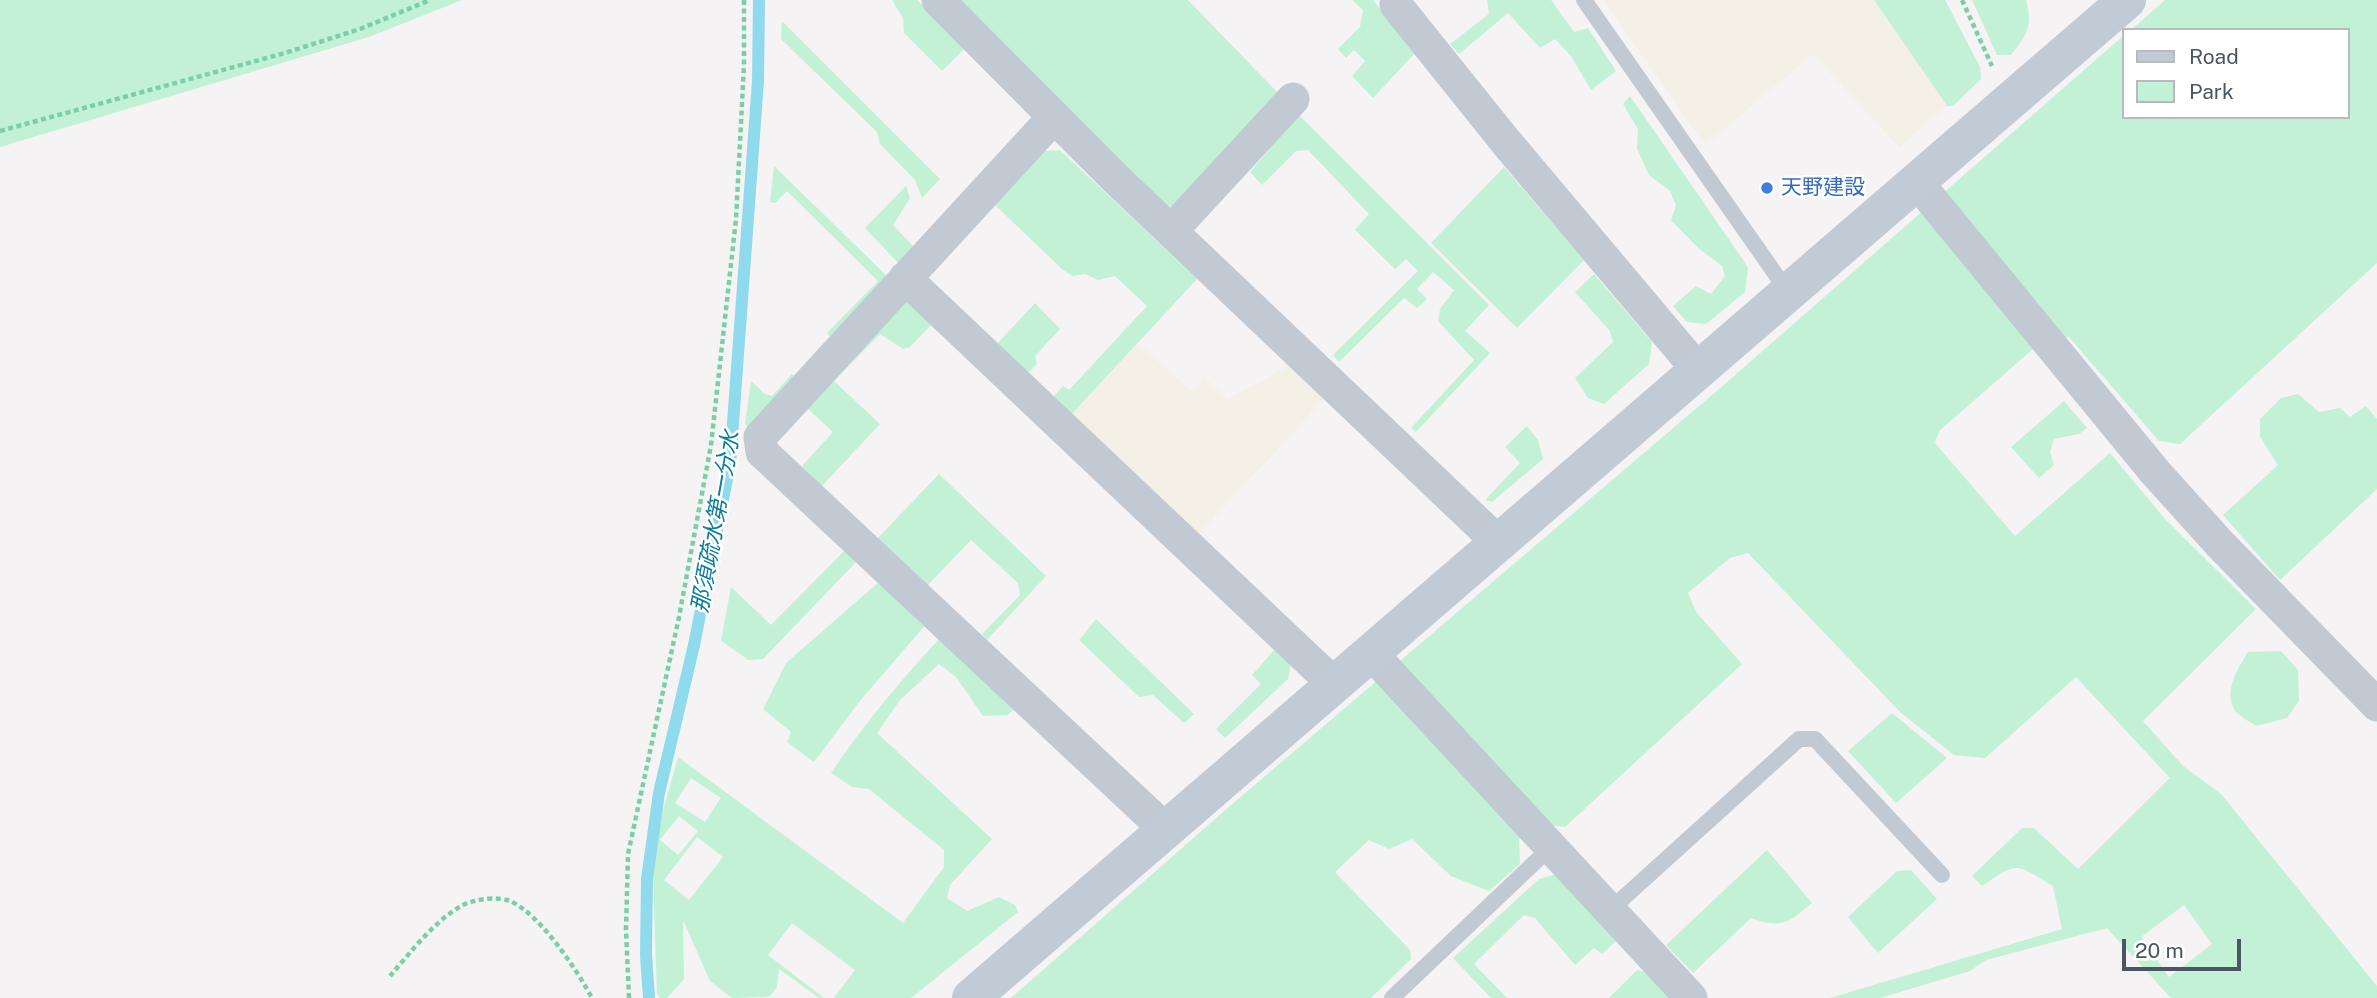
<!DOCTYPE html>
<meta charset="utf-8">
<style>
body{margin:0}
#map{position:relative;width:2377px;height:998px;overflow:hidden;background:#f5f3f3;font-family:"Public Sans",sans-serif}
canvas{display:block}
.legend{position:absolute;left:2122px;top:28px;width:228px;height:91px;box-sizing:border-box;background:#fff;border:2px solid #b7bbc0;margin:0;padding:9px 12px;list-style:none;font-size:21px;color:#4a5661}
.legend li{display:flex;align-items:center;gap:14px;height:35px}
.legend b{width:35px;border:2px solid #b7bbc0}
.scale{position:absolute;left:2122px;top:939px;width:119px;height:32px;box-sizing:border-box;border:4px solid #4a5661;border-top:0;padding-left:9px;font-size:21px;line-height:24px;white-space:nowrap;color:#4a5661;-webkit-text-stroke:5px #fff;paint-order:stroke}
</style>
<div id="map">
<canvas width="2377" height="998"></canvas>
<ul class="legend">
<li><b style="height:9px;background:#c1cbd6"></b>Road</li>
<li><b style="height:19px;background:#c3f1d5"></b>Park</li>
</ul>
<div class="scale">20 m</div>
</div>
<script>
const ctx = document.querySelector('canvas').getContext('2d');
ctx.lineJoin = 'round';
function fillPath(path, color) { ctx.fillStyle = color; ctx.fill(path, 'evenodd'); }
function strokePath(path, color, width, dash) { ctx.strokeStyle = color; ctx.lineWidth = width; ctx.lineCap = dash ? 'butt' : 'round'; ctx.setLineDash(dash || []); ctx.stroke(path); }
function drawText(font, color, halo, rows, align = 'center') {
  ctx.font = font + ' "Public Sans","Noto Sans JP",sans-serif'; ctx.lineWidth = 5; ctx.setLineDash([]); ctx.textBaseline = 'middle'; ctx.strokeStyle = halo; ctx.fillStyle = color; for (const [text, x, y, turn = 0] of rows) {
    ctx.save(); ctx.translate(x, y); ctx.rotate((+turn || 0) * Math.PI / 180); ctx.textAlign = isNaN(turn) ? turn : align; if (halo) ctx.strokeText(text, 0, 0); ctx.fillText(text, 0, 0); ctx.restore();
  }
}
const green = new Path2D(`
 M0,0H462L369,37L0,147Z
 M892,0H917L965,48L942,71L904,33L903,18Z
 M957,0H1188L1278,93L1173,206L1162,208Z
 M1352,0H1373L1416,52L1373,98L1352,76L1365,61L1354,50L1346,58L1338,49L1360,27L1363,10Z
 M1487,0H1551L1574,32L1588,28L1616,71L1591,90L1571,56L1555,39L1540,48L1508,13L1459,54L1450,44L1489,14Z
 M1874,0H1945L1980,67L1981,79L1953,106H1947Z
 M1972,0H2026C2033,26 2027,35 2011,55H1997Z
 M2165,0H2377V263L2180,444L2159,441L2069,337L2048,336L1939,431L1935,443L2015,536L2110,453L2165,519L2256,609L2143,721L2183,766L2221,794L2377,986V998H2171L2107,928L1986,960L1970,971L1880,998H1830L2062,929L2053,886C2016,864 2019,860 1982,886L1972,876L2022,828H2034L2078,869L2170,778L2076,677L1985,758L1954,755L1900,712L1748,553L1730,558L1688,593L1696,612L1742,664L1565,827L1542,824L1519,839L1520,864L1489,891L1451,876L1412,839L1389,849L1369,840L1335,872L1410,950L1411,959L1371,998H1011L1230,806L1726,383L2123,36V117H2347V30H2131ZM2184,905L2212,944L2169,977L2141,937Z
 M782,21L940,179L922,198L915,180L880,144L877,132L781,39Z
 M1630,96L1748,267L1745,292L1706,324L1687,322L1673,306L1696,286L1711,294L1725,276L1722,266L1698,248L1671,220L1676,205L1670,191L1649,175L1637,149L1638,129L1623,104Z
 M1299,115L1489,305L1465,331L1490,353L1416,432L1411,428L1474,360L1438,321L1440,309L1454,290L1433,272L1417,289L1427,299L1417,308L1404,298L1339,362L1333,355L1418,271L1406,259L1395,269L1355,230L1369,214L1308,150L1296,151L1262,185L1250,172Z
 M1060,150L1197,279L1071,415L1052,398L1063,386L1069,390L1147,306L1115,276L1098,280L1085,274L1073,276L1063,270L994,204L1045,151Z
 M774,166L890,279L833,340L827,333L878,281L787,191L775,203L770,202Z
 M1504,167L1584,260L1517,328L1431,243Z
 M906,186L910,198L893,225L915,248L900,265L865,228Z
 M1594,274L1652,342L1649,364L1604,404L1588,398L1575,378L1613,342L1610,331L1575,292Z
 M904,299L931,325L910,347L903,349L880,334L834,381L880,424L821,487L802,466L833,432L806,407Z
 M1035,303L1060,329L1035,356L1037,364L1027,374L996,345Z
 M792,374L798,379L751,429L745,424L751,381L765,394L772,396Z
 M2298,394L2319,412L2340,408L2350,417L2366,406L2377,419V489L2280,580L2223,515L2278,465L2260,437V419L2281,398Z
 M2064,401L2087,428L2079,434L2054,439L2050,452L2054,465L2039,478L2011,447Z
 M1527,426L1538,440L1543,459L1492,502L1485,500L1520,463L1505,447Z
 M939,474L1046,576L987,640L982,634L1020,595L1018,583L971,540L927,586L877,539Z
 M845,550L859,559L763,659L749,660L721,641L731,587L771,625Z
 M880,581L927,623L859,702L814,762L787,742L791,732L763,709L786,663Z
 M1096,619L1194,714L1184,723L1153,695L1139,697L1079,640Z
 M941,637L1017,705L1008,715L983,716L956,677L939,664L900,700L877,733L992,839L950,885L947,898L967,911L999,897L1015,905L1018,912L911,998H834L855,970L792,923L768,955L824,998H819L779,969L777,987L769,997L732,998L710,981L683,920L684,979L667,998H660L657,994L653,878L659,825L678,757L903,923L944,867V850L869,789L852,787L831,773C865,723 900,681 941,637ZM691,778L721,798L705,822L675,803ZM679,816L698,831L678,855L660,840ZM697,837L723,857L689,900L664,880Z
 M1275,649L1291,665L1288,679L1225,738L1216,729L1261,684L1252,675Z
 M2281,651L2298,670L2299,701L2287,718L2256,726C2251,722 2242,718 2237,713C2221,695 2238,668 2248,652Z
 M1892,713L1947,758L1896,803L1848,751Z
 M1767,850L1812,903C1788,923 1783,929 1751,918L1693,973L1666,945Z
 M1911,870L1937,899L1878,953L1848,917L1897,871Z
 M1556,874L1620,937L1602,954L1594,948L1575,965L1535,918L1524,915L1474,964L1507,998H1491L1453,958L1539,879Z
 M1637,970L1651,973L1674,998H1609Z`);
const sand = new Path2D(`
 M1603,0H1873L1947,106L1899,147L1813,54L1705,145Z
 M1138,343L1190,390L1205,379L1228,399L1290,365L1326,397L1198,535L1071,415Z`);
const stream = new Path2D(`
 M649,998L646,955L647,879L659,793L694,645L730,464L758,81L759,0`);
const path = new Path2D(`
 M1962,0L1992,66
 M0,131L285,53L360,29L430,0
 M390,976C410,953 435,920 463,905C475,899 497,896 510,901C540,914 577,970 592,998
 M629,998L626,930L628,854L679,617L711,445L736,219L744,65V0`);
const lane = new Path2D(`
 M1584,0L1788,292
 M1610,910L1799,739H1815L1942,875
 M1392,998L1551,847`);
const street = new Path2D(`
 M938,0L1115,178L1498,542
 M1396,5L1506,142L1698,370
 M1054,117L760,437L762,452L1166,830
 M1916,181L2155,472L2220,544L2377,705
 M1171,231L1293,99
 M905,278L1334,684
 M1370,652L1691,998`);
const secondary = new Path2D(`
 M971,998L2127,0`);
const markers = [
 [1767,188,7,"#3f7fe0"]
];
const shopNames = [
 ["天野建設",1781,188]
];
const waterNames = [
 ["那須疏水第一分水",716,522,-80]
];
fillPath(green, '#c3f1d5');
fillPath(sand, '#f5f0e5');
strokePath(stream, '#90daee', 12);
strokePath(path, '#7ad0a6', 4.5, [5, 3.5]);
strokePath(lane, '#c1cad2', 16);
strokePath(street, '#c1cad2', 33);
strokePath(secondary, '#c1cbd6', 38);
for (const [x, y, r, color] of markers) { const dot = new Path2D(); dot.arc(x, y, r, 0, 2 * Math.PI); ctx.fillStyle = color; ctx.fill(dot); strokePath(dot, '#fff', 2.5); }
drawText('21px', '#366cbe', '#fff', shopNames, 'left');
drawText('italic 23px', '#0c7c9b', '#fff', waterNames);
</script>
